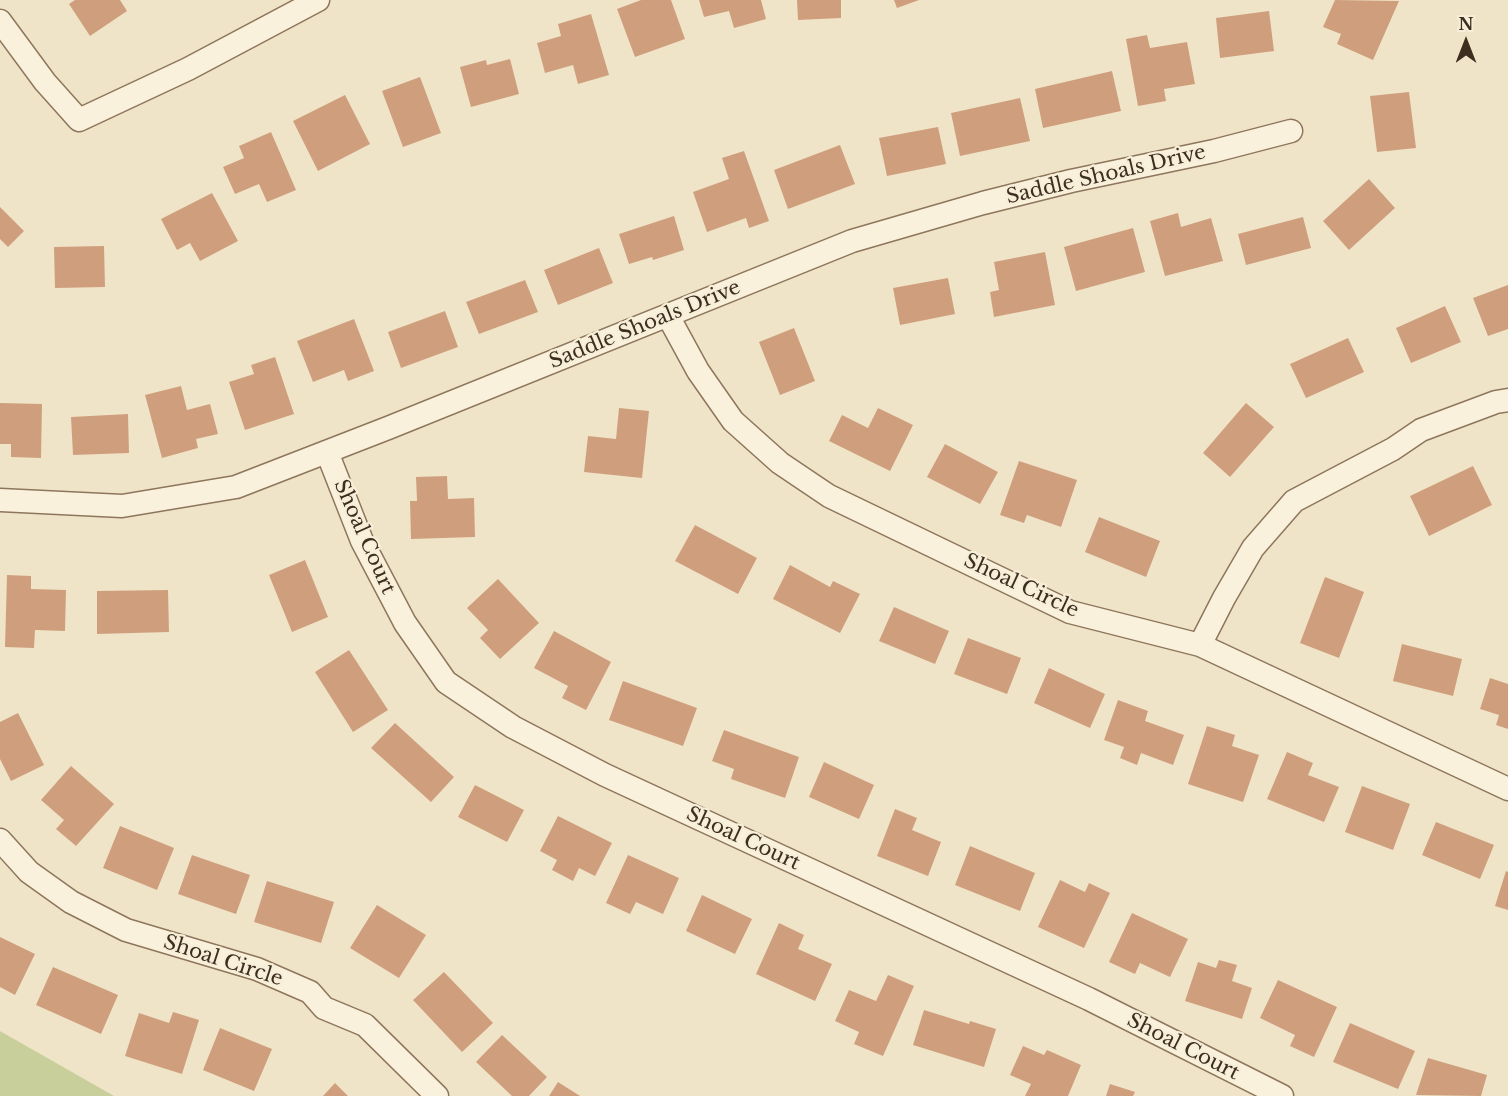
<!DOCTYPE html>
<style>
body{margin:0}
#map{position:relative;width:1508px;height:1096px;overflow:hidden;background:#f0e4c8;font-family:"Libre Baskerville",serif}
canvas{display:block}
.north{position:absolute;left:1436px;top:12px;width:60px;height:60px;-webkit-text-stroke:4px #f7eed8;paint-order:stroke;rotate:0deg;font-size:16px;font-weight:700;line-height:24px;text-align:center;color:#3d2e20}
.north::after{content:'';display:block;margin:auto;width:21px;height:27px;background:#3d2e20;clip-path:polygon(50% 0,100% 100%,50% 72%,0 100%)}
</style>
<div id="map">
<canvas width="1508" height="1096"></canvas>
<div class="north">N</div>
</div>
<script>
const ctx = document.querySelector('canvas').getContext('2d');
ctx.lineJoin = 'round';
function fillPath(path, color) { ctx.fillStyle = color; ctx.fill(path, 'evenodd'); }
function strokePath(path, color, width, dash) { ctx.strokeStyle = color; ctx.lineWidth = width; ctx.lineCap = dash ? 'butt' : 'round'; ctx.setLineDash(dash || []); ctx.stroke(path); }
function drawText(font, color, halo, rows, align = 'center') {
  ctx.font = font + ' "Libre Baskerville",serif'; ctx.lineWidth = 4.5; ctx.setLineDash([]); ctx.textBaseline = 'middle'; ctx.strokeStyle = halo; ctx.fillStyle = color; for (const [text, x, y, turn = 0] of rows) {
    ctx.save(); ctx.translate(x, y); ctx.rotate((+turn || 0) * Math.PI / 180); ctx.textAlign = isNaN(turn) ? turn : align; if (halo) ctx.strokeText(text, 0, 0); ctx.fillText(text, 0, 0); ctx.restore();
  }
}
const green = new Path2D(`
 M0,1031L114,1096H0Z`);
const building = new Path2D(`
 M75,0H120L127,11L90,36L69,4Z
 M641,0H671L685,39L635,57L617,9Z
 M699,0H761L766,19L734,28L729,11L704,17Z
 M797,0H841V18L798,20Z
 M894,0H919L897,8Z
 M1335,0L1399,1L1373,60L1337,44L1341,34L1323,27Z
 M1269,11L1274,51L1220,58L1216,18Z
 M591,14L609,75L578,84L573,65L545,73L537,43L561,36L558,24Z
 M1147,35L1150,48L1187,42L1195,84L1164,89L1166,101L1138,106L1126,39Z
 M510,59L519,94L471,107L460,67L486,60L487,65Z
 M1112,71L1121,111L1043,128L1035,89Z
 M420,77L441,133L403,147L382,91Z
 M1409,92L1416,148L1377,152L1370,96Z
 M345,95L370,144L318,171L293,121Z
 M1020,98L1030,141L960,156L951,113Z
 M938,127L946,164L887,176L879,138Z
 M271,132L296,190L267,202L259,184L235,194L223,167L244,158L239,146Z
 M840,145L855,184L788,209L774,170Z
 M744,151L769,221L749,228L746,218L707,232L693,192L729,179L722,158Z
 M1369,179L1395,208L1349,250L1323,221Z
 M212,193L238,241L200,261L190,243L177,250L161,219Z
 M0,207L24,231L8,247L0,239Z
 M1178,213L1181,227L1211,218L1223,261L1165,276L1150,221Z
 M674,216L684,250L653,260L652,257L629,264L619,234Z
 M1303,217L1311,248L1246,265L1238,234Z
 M1133,228L1145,272L1076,291L1064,247Z
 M104,246L105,287L55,288L54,247Z
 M599,248L613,283L558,305L544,270Z
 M1045,252L1055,305L994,317L990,292L999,290L994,262Z
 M948,278L955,314L900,325L893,288Z
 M525,280L538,312L479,334L466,302Z
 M1508,285V329L1488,336L1473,298Z
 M1445,306L1461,342L1411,363L1396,328Z
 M445,311L458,347L401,368L388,332Z
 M354,319L374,371L348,381L344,370L313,382L297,341Z
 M794,328L815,381L780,395L759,342Z
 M1348,338L1364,372L1306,398L1290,364Z
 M275,357L294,414L245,430L229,382L254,374L251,365Z
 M181,386L187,410L210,404L218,434L196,439L198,448L162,458L145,395Z
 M0,403L42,404L41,458L11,457V444H0Z
 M1246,403L1274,427L1230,477L1203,453Z
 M619,408L649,411L642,478L584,472L588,436L616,439Z
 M878,408L913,425L890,471L829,441L842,415L868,428Z
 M128,414L129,453L73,455L71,417Z
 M945,444L998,472L980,504L927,477Z
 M1019,461L1077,480L1061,527L1027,515L1024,523L1000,515Z
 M1473,466L1492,505L1429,536L1410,496Z
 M447,476L448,499L474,498L475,537L411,539L410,501H417L416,477Z
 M1099,517L1160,541L1146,577L1085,552Z
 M695,525L757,558L738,594L675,561Z
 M305,560L328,617L292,632L269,575Z
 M790,565L830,587L833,581L860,594L840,633L773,599Z
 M7,575L31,576V589L66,590L65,631L35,630L34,648L5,647Z
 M1325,577L1364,592L1339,658L1300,643Z
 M498,579L539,623L500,659L480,638L488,630L467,608Z
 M168,590L169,632L97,634V591Z
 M894,607L949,631L935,664L879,641Z
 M554,631L611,662L586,710L562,698L568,686L534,668Z
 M968,638L1021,658L1007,694L954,674Z
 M1402,644L1462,659L1453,696L1393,681Z
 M349,650L388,710L353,732L315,672Z
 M1049,668L1105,694L1090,728L1034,703Z
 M1490,678L1508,684V729L1496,725L1499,715L1480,709Z
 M623,681L697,708L683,746L609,720Z
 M1118,700L1148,711L1145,721L1184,735L1173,765L1141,753L1137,765L1120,758L1124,747L1104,740Z
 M18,713L44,765L11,781L0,759V722Z
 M395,723L454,777L431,802L371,748Z
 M1207,726L1235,735L1232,746L1259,755L1243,802L1188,784Z
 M724,730L799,757L785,798L731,779L734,769L712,761Z
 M1287,752L1313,763L1308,775L1339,787L1324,822L1267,799Z
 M824,762L874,785L859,819L809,797Z
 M71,766L114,804L76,846L56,829L64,820L41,800Z
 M475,785L524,810L507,842L458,817Z
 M1362,786L1410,804L1393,850L1345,832Z
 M895,809L917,818L912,830L941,842L928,876L877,856Z
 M558,816L612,843L595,876L579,868L573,881L552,870L557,860L540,851Z
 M1436,822L1494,845L1480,879L1422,855Z
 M120,826L174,848L157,890L103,868Z
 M970,846L1035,873L1020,911L955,885Z
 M192,855L250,875L236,914L178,894Z
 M628,855L679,878L663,914L636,902L630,914L606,903Z
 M1506,871L1508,872V910L1495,906Z
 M1060,880L1085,892L1089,883L1110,893L1084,948L1038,927Z
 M267,881L334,902L321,943L254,922Z
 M702,895L752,919L735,954L686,931Z
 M377,905L426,935L399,978L350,948Z
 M1132,913L1188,939L1170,977L1140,963L1135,974L1109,962Z
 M779,923L804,935L798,949L832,964L815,1001L756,974Z
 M0,937L35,954L15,995L0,987Z
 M1219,960L1237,965L1232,981L1252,988L1242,1019L1185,1001L1198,962L1216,968Z
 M53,967L118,995L101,1034L36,1005Z
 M444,972L493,1023L462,1052L413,1000Z
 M888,975L914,986L883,1056L854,1044L859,1032L835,1021L849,990L876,1001Z
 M1278,980L1337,1007L1314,1057L1290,1046L1295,1035L1260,1018Z
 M924,1010L969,1024L970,1021L996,1029L984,1067L913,1045Z
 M173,1012L199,1020L182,1074L125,1056L139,1013L169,1023Z
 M1350,1023L1415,1051L1398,1089L1333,1062Z
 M220,1028L272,1049L254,1091L203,1070Z
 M502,1035L547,1077L529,1096H512L476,1062Z
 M1023,1046L1044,1055L1047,1050L1081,1065L1068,1096H1025L1031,1084L1010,1075Z
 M1428,1058L1487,1075L1481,1096L1416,1095Z
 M558,1082L580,1096H549Z
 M335,1083L348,1096H323Z
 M1110,1084L1135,1092L1133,1096H1106Z`);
const minor = new Path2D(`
 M0,21L45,82L79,120L188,69L318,0
 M668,316L698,371L733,421L780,463L829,496L1070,612L1200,645L1508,789
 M327,452L362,541L405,623L446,682L513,727L605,775L1089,999L1282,1096
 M0,500L122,506L236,487L388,428L852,241L983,203L1071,181L1214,151L1291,131
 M1200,645L1224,598L1253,548L1294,501L1393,449L1421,430L1496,402L1508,400
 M0,840L29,872L71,902L126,930L257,969L310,992L324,1008L365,1025L437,1096`);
const streetNames = [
 ["Saddle Shoals Drive",1106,175,-13],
 ["Saddle Shoals Drive",645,325,-22],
 ["Shoal Court",364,537,66],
 ["Shoal Circle",1021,586,25],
 ["Shoal Court",743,839,25],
 ["Shoal Circle",223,961,18],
 ["Shoal Court",1183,1047,27]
];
fillPath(green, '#c9cf9b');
fillPath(building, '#cf9f7d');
strokePath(minor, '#8d765c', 25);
strokePath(minor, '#faf1dc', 22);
drawText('20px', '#3d2e20', '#f7eed8', streetNames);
</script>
